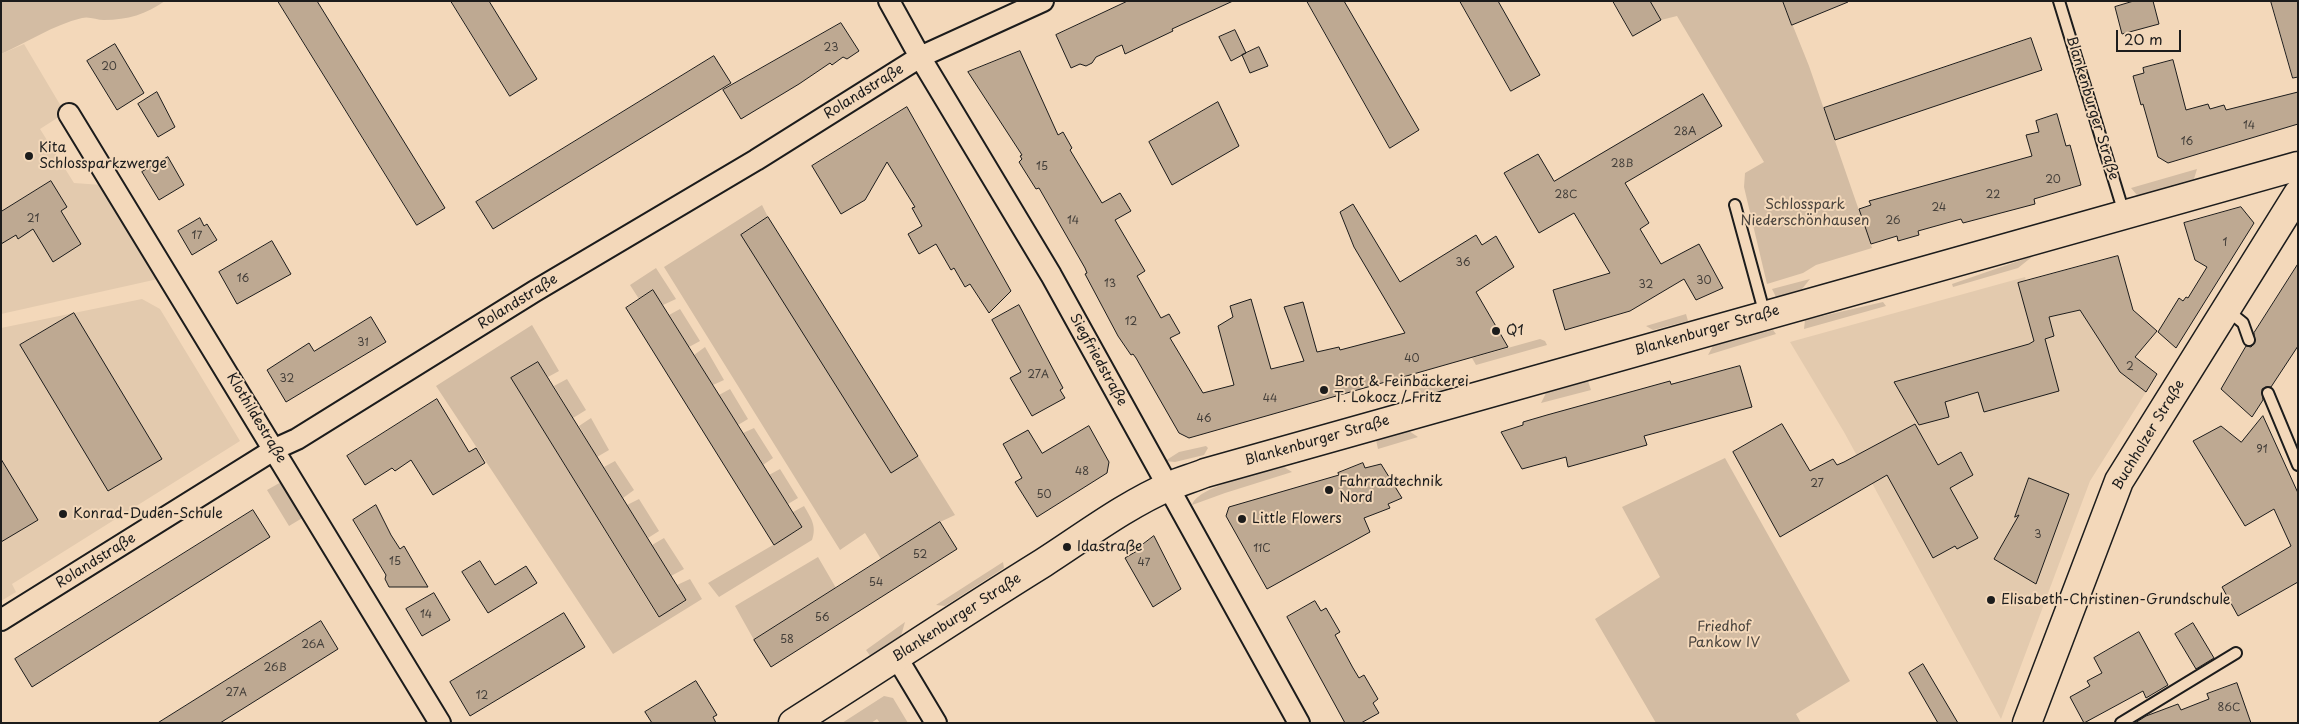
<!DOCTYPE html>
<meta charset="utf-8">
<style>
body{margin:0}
#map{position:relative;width:2299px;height:724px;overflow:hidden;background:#f3d8ba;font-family:"Playpen Sans",sans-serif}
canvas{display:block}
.frame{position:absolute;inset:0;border:2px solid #1c1c1c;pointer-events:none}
.scale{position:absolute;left:2116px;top:30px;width:65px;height:22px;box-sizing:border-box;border:2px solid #1c1c1c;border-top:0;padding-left:6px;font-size:15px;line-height:18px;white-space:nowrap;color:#1c1c1c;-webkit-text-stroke:4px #f3d8ba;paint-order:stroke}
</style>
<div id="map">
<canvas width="2299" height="724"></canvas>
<div class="frame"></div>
<div class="scale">20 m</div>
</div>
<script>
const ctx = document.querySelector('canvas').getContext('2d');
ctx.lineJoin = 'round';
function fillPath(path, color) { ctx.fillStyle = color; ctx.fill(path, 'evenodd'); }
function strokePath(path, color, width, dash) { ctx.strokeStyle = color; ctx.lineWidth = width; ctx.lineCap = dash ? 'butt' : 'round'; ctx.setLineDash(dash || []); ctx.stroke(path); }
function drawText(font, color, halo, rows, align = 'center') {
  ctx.font = font + ' "Playpen Sans",sans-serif'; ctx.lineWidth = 4; ctx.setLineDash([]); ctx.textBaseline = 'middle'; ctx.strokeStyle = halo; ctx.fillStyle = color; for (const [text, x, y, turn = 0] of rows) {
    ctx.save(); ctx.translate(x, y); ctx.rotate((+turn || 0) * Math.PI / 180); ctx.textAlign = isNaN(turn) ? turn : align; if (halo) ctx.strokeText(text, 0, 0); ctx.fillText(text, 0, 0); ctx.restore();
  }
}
const built = new Path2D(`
 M24,44L65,113L40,129L74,183L102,185L158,279L1,314V54Z
 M2025,277L2038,320L2080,310L2120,371L2146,392L2090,481L2001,719L1844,432L1790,342Z
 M142,299L160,309L240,441L12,584L16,592L1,601V328Z`);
const green = new Path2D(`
 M1,1H165C146,14 128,20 104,20C97,20 89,16 82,18C53,25 28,42 1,54Z
 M1650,1H1783L1809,66L1872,248L1816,265L1803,273L1767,284L1744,187L1745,173L1764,162L1677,16L1661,20Z
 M2197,169L2194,179L2137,195L2131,188Z
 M762,205L768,217L742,235L891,473L918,456L955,515L940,522L881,559L865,533L840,550L664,267Z
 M2033,256L2018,268L1953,287L1952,284Z
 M656,268L676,299L663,305L653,290L639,299L630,285Z
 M1810,279L1802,289L1776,297L1772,289Z
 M1883,302L1886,306L1804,329L1805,320Z
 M680,309L700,341L689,347L669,315Z
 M1686,314L1688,321L1653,330L1646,326Z
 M532,325L559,371L548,377L538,362L511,378L658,617L686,601L677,585L690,579L702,599L613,654L436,386Z
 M1773,330L1776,334L1708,355L1713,346Z
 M1540,339L1545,341L1547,345L1476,365L1472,358Z
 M705,347L724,380L713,385L694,355Z
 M1454,378L1453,387L1415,397L1413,390Z
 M567,379L586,410L573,418L554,386Z
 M1588,381L1591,390L1541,403L1546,393Z
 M730,389L748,419L738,425L719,395Z
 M591,418L609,450L597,457L579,426Z
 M754,428L773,458L763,465L743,433Z
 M1409,431L1418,437L1378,449L1376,440Z
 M1206,446L1208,448L1204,455L1175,462L1165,461L1179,452Z
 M1725,458L1850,681L1796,714L1801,723H1656L1595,619L1660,577L1622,507Z
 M615,461L634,490L623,498L604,467Z
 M1284,467L1292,472L1225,493L1192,505C1199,485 1263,473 1284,467Z
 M780,469L798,498L788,504L769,475Z
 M283,481L304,517L289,526L267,490Z
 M639,499L659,531L648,538L627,505Z
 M804,506C811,518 817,526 812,540L719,597L708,583L802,528L793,512Z
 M664,538L684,569L671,576L652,545Z
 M818,557L836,588L754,640L735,606Z
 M1003,562L1004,568L945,606L936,605Z
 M905,622L901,636L871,657L866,650Z
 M884,696L893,698L908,723H880L877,719L871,723H842Z`);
const building = new Path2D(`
 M278,1H317L445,208L417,225Z
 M451,1H489L537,79L510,96Z
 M1128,1H1233L1172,29L1173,31L1125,54L1122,45L1096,57L1092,63L1086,66L1080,64L1071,68L1056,35Z
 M1307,1H1344L1419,130L1390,148Z
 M1460,1H1498L1540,75L1511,91Z
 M1613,1H1650L1661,20L1633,36Z
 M1783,1H1848V2L1792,25Z
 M2134,1H2153L2159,24L2122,34L2115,7Z
 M2271,1H2298V77L2293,78Z
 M841,23L859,51L847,59L843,57L832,65L830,63L799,84L741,119L723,90Z
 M1235,30L1246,53L1231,61L1219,37Z
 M2031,38L2042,70L1835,140L1824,108Z
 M115,44L144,93L117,110L87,61Z
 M1259,47L1268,66L1250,73L1242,55Z
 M1020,51L1058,135L1063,132L1072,148L1070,150L1102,203L1120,193L1131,211L1115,220L1145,271L1137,276L1161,318L1169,314L1180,333L1170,338L1203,393L1234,385L1218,326L1233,317L1230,306L1251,299L1271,369L1304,361L1284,307L1303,302L1317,352L1339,347L1340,350L1405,333L1354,247L1340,212L1353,204L1400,282L1476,235L1482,245L1496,236L1514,267L1476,292L1508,347L1189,438L1179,433L1136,358L1133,354L1131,355L1118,336L1085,274L1087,273L1085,268L1039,188L1036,189L1019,162L1022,159L1020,156L1022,155L968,72Z
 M714,56L731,83L493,229L476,202Z
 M2173,60L2186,110L2208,104L2210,109L2224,105L2226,110L2298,92V124L2168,163L2158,157L2143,104L2141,105L2133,76L2144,73L2143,68Z
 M157,92L175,127L158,137L138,104Z
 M1703,94L1722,126L1625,183L1649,223L1640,229L1661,264L1699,244L1723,288L1696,300L1684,279L1630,311L1565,330L1553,290L1610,273L1574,213L1539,233L1504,173L1538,154L1554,181Z
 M1218,102L1239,146L1172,185L1149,142Z
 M907,107L1011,291L989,313L970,284L965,287L954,268L951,270L936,244L919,254L908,234L922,226L912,208L915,207L887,162L865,200L841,214L812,166Z
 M2057,114L2066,146L2070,145L2081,185L2034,199L2035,204L1963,223L1961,219L1918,231L1919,235L1898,241L1897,236L1871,244L1859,209L1871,205L1869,201L2032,156L2026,135L2039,132L2036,121Z
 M168,157L184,185L159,200L142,172Z
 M51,181L67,207L61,211L81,244L53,262L33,229L18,239L16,235L1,244V212Z
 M2241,207L2254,223L2176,348L2158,332L2179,298L2183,301L2186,297L2188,298L2207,267L2195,260L2184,223Z
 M768,217L918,456L891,473L741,235Z
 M200,218L204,226L207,224L217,240L192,255L178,231Z
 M272,241L291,274L237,304L219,272Z
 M2118,256L2133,310L2157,331L2135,357L2157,374L2146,392L2120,372L2080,310L2049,317L2054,336L2045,339L2059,391L1984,412L1978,392L1945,402L1949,417L1919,425L1894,382L2029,344L2034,341L2018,283Z
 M2298,264V346L2271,387H2266L2262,389L2263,400L2252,417L2221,389L2246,346L2251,347L2254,344V333Z
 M653,290L802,527L774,545L626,308Z
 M1019,305L1063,388L1060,390L1065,398L1032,416L1010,378L1021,372L992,320Z
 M74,313L162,459L108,491L20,345Z
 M371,317L386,342L286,402L267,370L309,343L314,351Z
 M538,362L686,600L659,617L511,378Z
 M1740,366L1752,407L1644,436L1647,445L1568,467L1566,457L1522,469L1501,432L1523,425V422L1547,415L1670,381L1671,384Z
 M437,399L469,452L476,448L485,463L433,495L411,460L395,471L392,468L365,485L347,456Z
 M2263,416L2298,493V582L2238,616L2222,587L2291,546L2274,509L2245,526L2193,441L2221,426L2241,442Z
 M1782,424L1810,471L1833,459L1837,465L1844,462L1915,424L1938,465L1961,452L1973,475L1950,488L1978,538L1957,549L1955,546L1933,558L1887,475L1780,537L1733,452Z
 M1089,426L1109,462L1107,473L1037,517L1015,482L1022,478L1003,444L1028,430L1042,453Z
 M1,459L38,520L1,542Z
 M1363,463L1365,468L1381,464L1402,498L1388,504L1390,508L1364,518L1370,532L1267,589L1226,516L1229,507L1339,475L1338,473Z
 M2029,478L2069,494L2036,584L1994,559L2019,515L2015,517Z
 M376,505L391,535L400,549L404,546L428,587H389L385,579L386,575L353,520Z
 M253,510L270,537L32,687L15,659Z
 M940,522L957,549L771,667L754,640Z
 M1154,536L1181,589L1153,607L1125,558L1142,548L1141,546Z
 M480,561L495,585L526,566L537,583L488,613L462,572Z
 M434,593L450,620L422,636L406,609Z
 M1315,601L1321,611L1326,608L1340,632L1335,635L1353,668L1359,678L1364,675L1378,699L1373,703L1379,713L1361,723H1345L1287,617Z
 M564,613L585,647L470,716L450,682Z
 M321,621L338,649L220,723H158Z
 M2193,623L2214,658L2196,669L2175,634Z
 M2139,632L2168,685L2146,698L2143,691L2084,723L2070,697L2090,686L2087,681L2102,673L2094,658Z
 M1923,664L1958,723H1938L1909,673Z
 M696,681L717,715L713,717L716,723H652L645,712Z
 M2237,683L2251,723H2135L2146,716L2178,704L2181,710L2209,699L2207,694Z`);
const lane = new Path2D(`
 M2059,1L2124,213
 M1735,205L1765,315
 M2227,310L2243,323L2249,340
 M2268,393L2298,465
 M2121,723L2236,653`);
const street = new Path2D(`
 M889,1L920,57L1051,275L1299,723
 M69,114L440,723
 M1,620L275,449L297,439L535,291L756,160L920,57L1043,1
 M897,658L936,723`);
const secondary = new Path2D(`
 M793,723C877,670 959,615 1043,563C1082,538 1127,504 1170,486C1181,481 1193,478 1205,473L2298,166
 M2027,723L2119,481L2298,194`);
const markers = [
 [29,156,5,"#1c1c1c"],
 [1496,331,5,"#1c1c1c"],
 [1324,390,5,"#1c1c1c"],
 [1329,490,5,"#1c1c1c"],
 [63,514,5,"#1c1c1c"],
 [1242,519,5,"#1c1c1c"],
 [1067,547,5,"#1c1c1c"],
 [1991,600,5,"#1c1c1c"]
];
const numberNames = [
 ["23",831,48],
 ["20",109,67],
 ["14",2249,126],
 ["28A",1685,132],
 ["16",2187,142],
 ["28B",1622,164],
 ["15",1042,167],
 ["20",2053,180],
 ["28C",1566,195],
 ["22",1993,195],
 ["24",1939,208],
 ["21",33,219],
 ["14",1073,221],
 ["26",1893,221],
 ["17",197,236],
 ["1",2225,243],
 ["36",1463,263],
 ["16",243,279],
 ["30",1704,281],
 ["13",1110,284],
 ["32",1646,285],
 ["12",1131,322],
 ["31",363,343],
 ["40",1412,359],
 ["2",2130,367],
 ["27A",1038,375],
 ["32",287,379],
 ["44",1270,399],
 ["46",1204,419],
 ["91",2262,450],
 ["48",1082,472],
 ["27",1817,484],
 ["50",1044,495],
 ["3",2038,535],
 ["11C",1262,549],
 ["52",920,555],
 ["15",395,562],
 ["47",1144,563],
 ["54",876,583],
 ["14",426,615],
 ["56",822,618],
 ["58",787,640],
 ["26A",313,645],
 ["26B",275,668],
 ["27A",236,693],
 ["12",482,696],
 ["86C",2229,708]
];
const streetNames = [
 ["Rolandstraße",864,92,-32],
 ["Blankenburger Straße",2092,108,73],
 ["Rolandstraße",518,302,-32],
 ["Blankenburger Straße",1707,331,-16],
 ["Siegfriedstraße",1098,360,61],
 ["Klothildestraße",256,418,59],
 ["Buchholzer Straße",2149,435,-59],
 ["Blankenburger Straße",1317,441,-16],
 ["Rolandstraße",96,561,-32],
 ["Blankenburger Straße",957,618,-33]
];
const poiNames = [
 ["Kita",39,148],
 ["Schlossparkzwerge",39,164],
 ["Q1",1506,331],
 ["Brot & Feinbäckerei",1334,382],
 ["T. Lokocz / Fritz",1334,398],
 ["Fahrradtechnik",1339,482],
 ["Nord",1339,498],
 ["Konrad-Duden-Schule",73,514],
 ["Little Flowers",1252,519],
 ["Idastraße",1077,547],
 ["Elisabeth-Christinen-Grundschule",2001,600]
];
const parkNames = [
 ["Schlosspark",1805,205],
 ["Niederschönhausen",1805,221],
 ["Friedhof",1724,627],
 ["Pankow IV",1724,643]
];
fillPath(built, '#e3caae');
fillPath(green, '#d3bca3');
fillPath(building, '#bea992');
strokePath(building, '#1c1c1c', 1);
strokePath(lane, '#1c1c1c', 14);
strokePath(street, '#1c1c1c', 24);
strokePath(secondary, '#1c1c1c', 31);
strokePath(lane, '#f3d8ba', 10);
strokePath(street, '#f3d8ba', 20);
strokePath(secondary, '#f3d8ba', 28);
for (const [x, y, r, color] of markers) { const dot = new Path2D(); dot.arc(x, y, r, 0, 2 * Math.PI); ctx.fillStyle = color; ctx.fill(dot); strokePath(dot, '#f3d8ba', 2); }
drawText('11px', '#443f3a', null, numberNames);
drawText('14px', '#1c1c1c', '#f3d8ba', streetNames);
drawText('14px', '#1c1c1c', '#f3d8ba', poiNames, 'left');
drawText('14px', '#4a443e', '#f3d8ba', parkNames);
</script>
